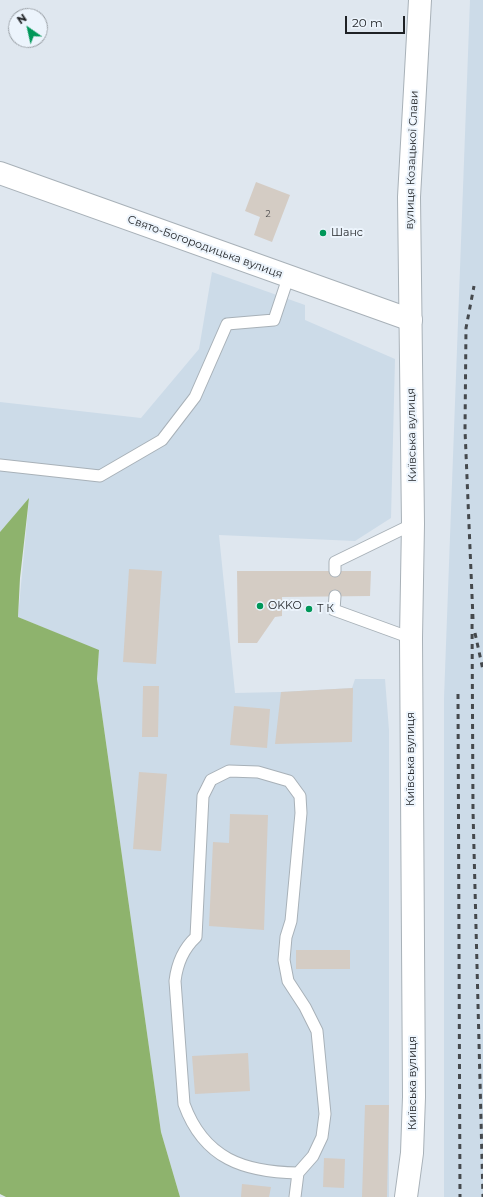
<!DOCTYPE html>
<meta charset="utf-8">
<style>
body{margin:0}
#map{position:relative;width:483px;height:1197px;overflow:hidden;background:#dfe7ef;font-family:Montserrat,sans-serif}
canvas{display:block}
.north{position:absolute;left:8px;top:8px;width:40px;height:40px;box-sizing:border-box;background:#ecf4fc;border:1px solid #9aa0a6;border-radius:50%;rotate:326deg;font-size:11px;font-weight:700;line-height:16px;text-align:center;color:#1f2225}
.north::after{content:'';display:block;margin:auto;width:14px;height:18px;background:#009759;clip-path:polygon(50% 0,100% 100%,50% 72%,0 100%)}
.scale{position:absolute;left:345px;top:16px;width:60px;height:18px;box-sizing:border-box;border:2px solid #1f2225;border-top:0;padding-left:5px;font-size:12px;line-height:14px;white-space:nowrap;color:#1f2225;-webkit-text-stroke:3px #ecf4fc;paint-order:stroke}
</style>
<div id="map">
<canvas width="483" height="1197"></canvas>
<div class="north">N</div>
<div class="scale">20 m</div>
</div>
<script>
const ctx = document.querySelector('canvas').getContext('2d');
ctx.lineJoin = 'round';
function fillPath(path, color) { ctx.fillStyle = color; ctx.fill(path, 'evenodd'); }
function strokePath(path, color, width, dash) { ctx.strokeStyle = color; ctx.lineWidth = width; ctx.lineCap = dash ? 'butt' : 'round'; ctx.setLineDash(dash || []); ctx.stroke(path); }
function drawText(font, color, halo, rows, align = 'center') {
  ctx.font = font + ' Montserrat,sans-serif'; ctx.lineWidth = 4; ctx.setLineDash([]); ctx.textBaseline = 'middle'; ctx.strokeStyle = halo; ctx.fillStyle = color; for (const [text, x, y, turn = 0] of rows) {
    ctx.save(); ctx.translate(x, y); ctx.rotate((+turn || 0) * Math.PI / 180); ctx.textAlign = isNaN(turn) ? turn : align; if (halo) ctx.strokeText(text, 0, 0); ctx.fillText(text, 0, 0); ctx.restore();
  }
}
const built = new Path2D(`
 M470,0H483V1197H444V698Z
 M212,272L305,305V320L395,359L391,518L355,541L219,535L235,693L281,692L352,688L355,679H385L389,730V1197H180L161,1132L97,679L99,651L18,617L29,499L0,532V402L141,418L199,349Z`);
const forest = new Path2D(`
 M29,498L20,578L18,617L99,650L97,679L161,1132L180,1197H6L0,1194V532Z`);
const building = new Path2D(`
 M256,182L290,195L272,242L254,235L260,217L245,211Z
 M129,569L162,571L156,664L123,662Z
 M237,571H371L370,596L282,597V616L275,617L257,643H238Z
 M143,686H159L158,737H142Z
 M353,688L352,742L275,744L281,692Z
 M234,706L270,709L267,748L230,745Z
 M139,772L167,774L161,851L133,849Z
 M230,814L268,815L264,930L209,926L213,842L229,843Z
 M296,950H350V969H296Z
 M248,1053L250,1091L195,1094L192,1056Z
 M365,1105H389L387,1197H362Z
 M324,1158L345,1159L344,1188L323,1187Z
 M242,1184L271,1187L269,1197H241Z`);
const service = new Path2D(`
 M0,465L100,476L162,440L195,397L227,324L274,320L288,278
 M335,571V562L413,524
 M335,596L334,610L411,638
 M295,1197L298,1173L313,1156L322,1137L325,1114L317,1031L305,1007L288,981L284,960L286,937L291,921L301,813L300,796L289,781L258,772L229,771L211,780L203,796L196,937C183,949 177,964 175,981L184,1104C204,1159 244,1172 298,1173`);
const tertiary = new Path2D(`
 M0,173L411,320`);
const secondary = new Path2D(`
 M406,1197L412,1153L414,1097L411,638L413,524L409,197L420,0`);
const rail = new Path2D(`
 M472,614L473,811L483,1197
 M473,619L465,430L466,328L474,286
 M475,633L483,670
 M458,694L460,1197`);
const markers = [
 [323,233,4,"#009759"],
 [260,606,4,"#009759"],
 [309,609,4,"#009759"]
];
const numberNames = [
 ["2",268,214]
];
const streetNames = [
 ["вулиця Козацької Слави",412,160,-88],
 ["Свято-Богородицька вулиця",205,247,20],
 ["Київська вулиця",412,435,-91],
 ["Київська вулиця",411,759,-90],
 ["Київська вулиця",413,1083,-90]
];
const poiNames = [
 ["Шанс",331,233],
 ["OKKO",268,606],
 ["Т К",317,609]
];
fillPath(built, '#ccdbe8');
fillPath(forest, '#8eb36d');
fillPath(building, '#d4ccc4');
strokePath(service, '#a8b1b8', 13);
strokePath(tertiary, '#a8b1b8', 24);
strokePath(secondary, '#a8b1b8', 24);
strokePath(service, '#fff', 11);
strokePath(tertiary, '#fff', 22);
strokePath(secondary, '#fff', 22);
strokePath(rail, '#45494d', 3, [5, 5]);
for (const [x, y, r, color] of markers) { const dot = new Path2D(); dot.arc(x, y, r, 0, 2 * Math.PI); ctx.fillStyle = color; ctx.fill(dot); strokePath(dot, '#ecf4fc', 1.5); }
drawText('9px', '#4c4c4d', null, numberNames);
drawText('11px', '#1f2225', '#ecf4fc', streetNames);
drawText('11px', '#1f2225', '#ecf4fc', poiNames, 'left');
</script>
